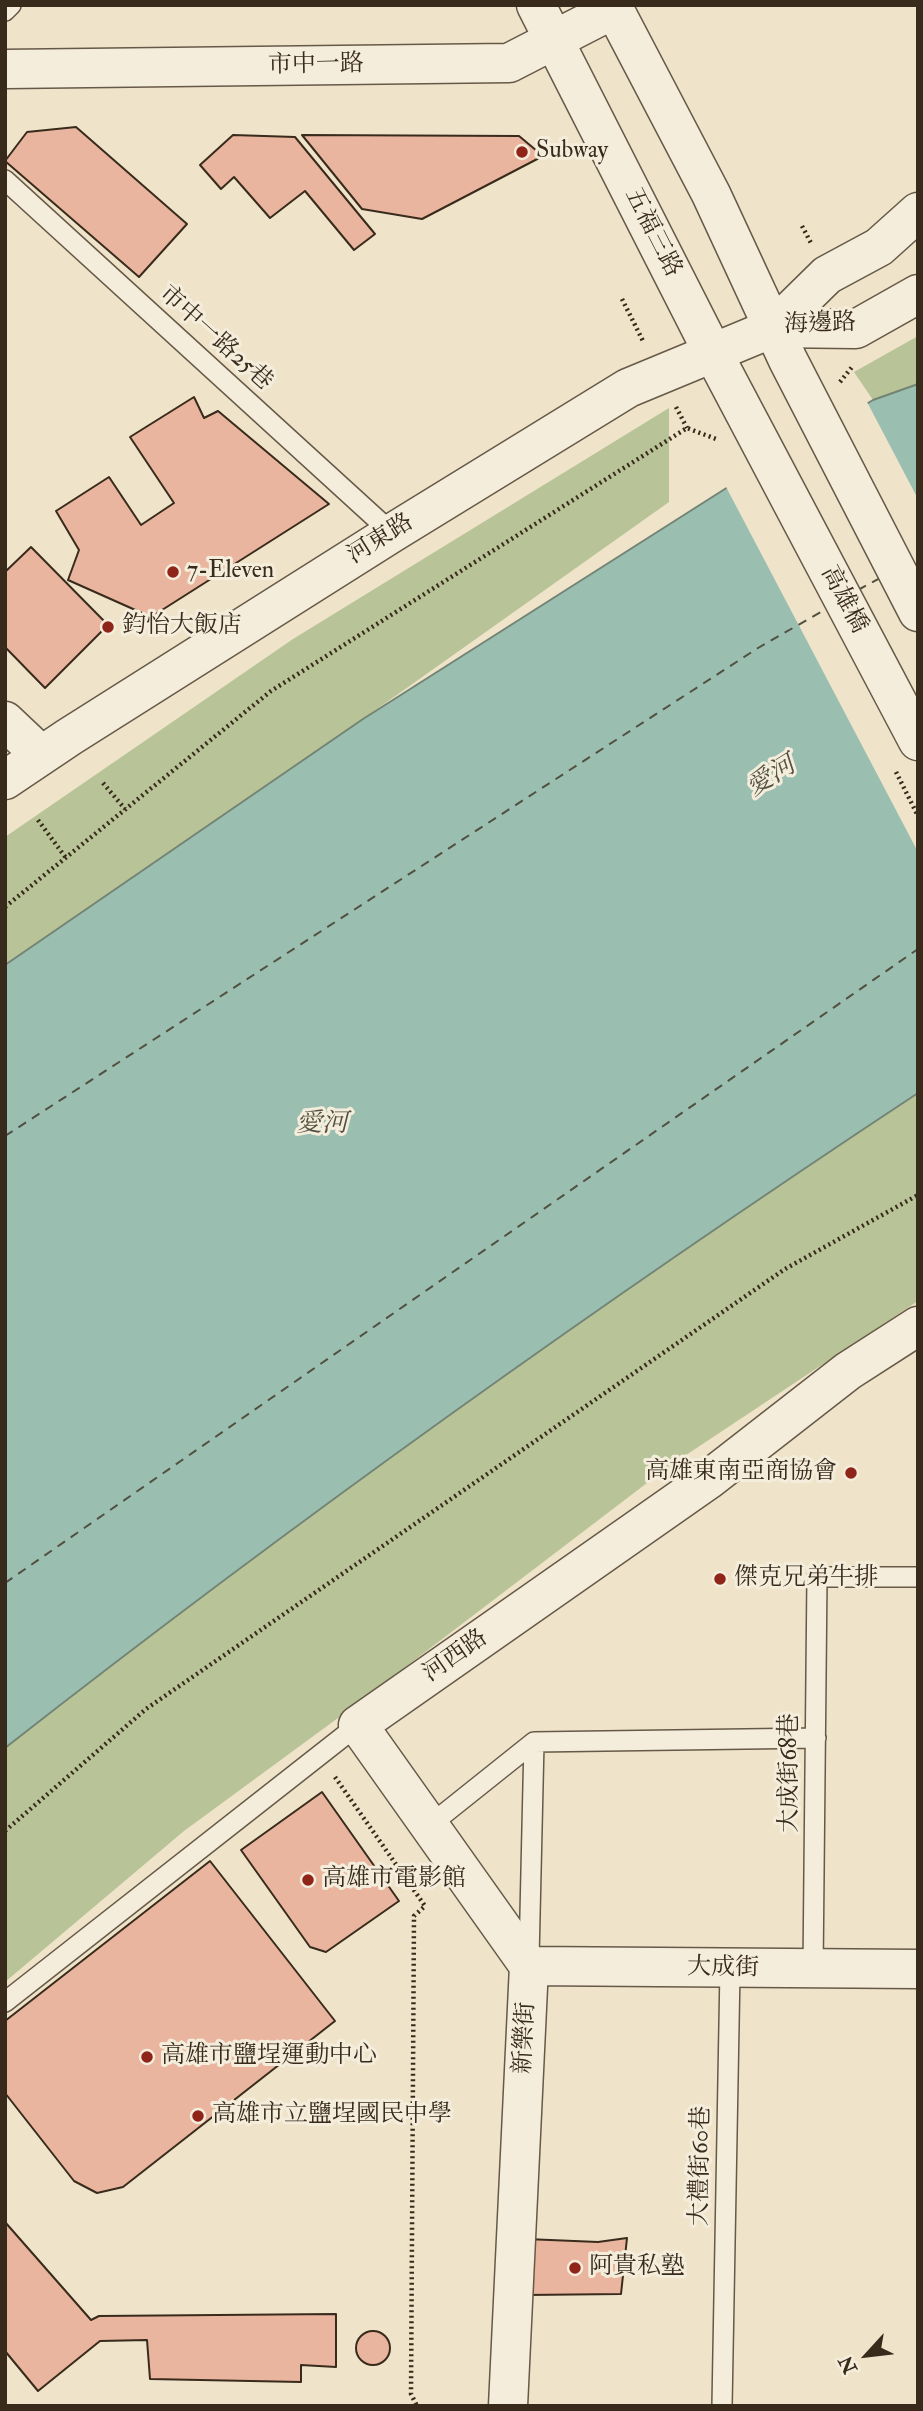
<!DOCTYPE html>
<meta charset="utf-8">
<style>
body{margin:0}
#map{position:relative;width:923px;height:2411px;overflow:hidden;background:#efe3c9;font-family:"IM FELL Double Pica",serif}
canvas{display:block}
.frame{position:absolute;inset:0;border:7px solid #392b1c;pointer-events:none}
.north{position:absolute;left:832px;top:2320px;width:70px;height:70px;-webkit-text-stroke:5px #f5eddc;paint-order:stroke;rotate:243deg;font-size:19px;font-weight:700;line-height:28px;text-align:center;color:#392b1c}
.north::after{content:'';display:block;margin:auto;width:24px;height:32px;background:#392b1c;clip-path:polygon(50% 0,100% 100%,50% 72%,0 100%)}
</style>
<div id="map">
<canvas width="923" height="2411"></canvas>
<div class="frame"></div>
<div class="north">N</div>
</div>
<script>
const ctx = document.querySelector('canvas').getContext('2d');
ctx.lineJoin = 'round';
function fillPath(path, color) { ctx.fillStyle = color; ctx.fill(path, 'evenodd'); }
function strokePath(path, color, width, dash) { ctx.strokeStyle = color; ctx.lineWidth = width; ctx.lineCap = dash ? 'butt' : 'round'; ctx.setLineDash(dash || []); ctx.stroke(path); }
function drawText(font, color, halo, rows, align = 'center') {
  ctx.font = font + ' "IM FELL Double Pica","Noto Serif TC",serif'; ctx.lineWidth = 6; ctx.setLineDash([]); ctx.textBaseline = 'middle'; ctx.strokeStyle = halo; ctx.fillStyle = color; for (const [text, x, y, turn = 0] of rows) {
    ctx.save(); ctx.translate(x, y); ctx.rotate((+turn || 0) * Math.PI / 180); ctx.textAlign = isNaN(turn) ? turn : align; if (halo) ctx.strokeText(text, 0, 0); ctx.fillText(text, 0, 0); ctx.restore();
  }
}
const green = new Path2D(`
 M918,336V384L873,400L854,372Z
 M669,408V502L363,719L5,965V837L293,639Z
 M918,1093V1301L668,1467L353,1707L184,1831L5,1982V1748C300,1517 606,1299 918,1093Z`);
const water = new Path2D(`
 M918,384V1093C606,1299 300,1517 5,1748V965L363,719L728,487L873,400Z`);
const pier = new Path2D(`
 M866,400L918,499V852L725,485Z`);
const ferry = new Path2D(`
 M858,590L880,578
 M5,1136L758,648L826,609
 M5,1583L918,949`);
const building = new Path2D(`
 M76,127L187,224L139,277L5,161L27,132Z
 M233,135L295,137L375,234L354,250L305,191L270,218L234,177L221,189L200,165Z
 M302,135L519,136L543,156L422,219L362,209Z
 M194,397L204,418L218,411L329,504L151,617L68,580L79,550L56,511L109,477L141,525L174,503L130,437Z
 M31,547L108,625L45,688L5,647V572Z
 M322,1792L399,1901L326,1952L310,1947L241,1850Z
 M210,1861L335,2021L123,2187L97,2193L74,2181L5,2093V2021Z
 M5,2222L91,2320L99,2316L336,2314V2367L301,2365V2382L150,2379L147,2340L100,2341L38,2391L5,2351Z
 M627,2238L621,2294L526,2295V2239L598,2242Z
 M356 2348a17 17 0 1 1 34 0a17 17 0 1 1-34 0Z`);
const path = new Path2D(`
 M802,226L811,243
 M622,299L644,343
 M840,382L852,367
 M676,407L687,428
 M896,772L918,816
 M103,783L125,809
 M38,820L66,858
 M5,907L271,691L687,428L716,439
 M335,1777L425,1906L414,1916L411,2394L417,2406
 M5,1831L146,1709L785,1269L918,1195`);
const service = new Path2D(`
 M5,11L11,5
 M5,180L392,533
 M430,1825L534,1742L816,1738
 M529,1958L534,1742
 M813,1970L817,1577H918
 M5,2002L358,1725
 M722,2406L730,1970`);
const minor = new Path2D(`
 M5,69L509,63L614,9
 M773,328L827,275L879,247L918,212
 M5,721L41,755
 M5,780L69,737L392,533L628,388L773,328L856,329L918,294
 M529,1966L918,1969
 M508,2406L529,1966L358,1725L708,1480L848,1371L918,1326`);
const tertiary = new Path2D(`
 M536,5L713,353L918,741
 M612,5L711,194L788,360L918,612`);
const markers = [
 [522,152,7,"#8f2418"],
 [173,572,7,"#8f2418"],
 [108,627,7,"#8f2418"],
 [851,1473,7,"#8f2418"],
 [720,1579,7,"#8f2418"],
 [308,1880,7,"#8f2418"],
 [147,2057,7,"#8f2418"],
 [198,2116,7,"#8f2418"],
 [575,2268,7,"#8f2418"]
];
const streetNames = [
 ["市中一路",316,66,-1],
 ["五福三路",652,233,63],
 ["海邊路",820,325,-2],
 ["市中一路25巷",215,339,42],
 ["河東路",381,540,-32],
 ["高雄橋",843,600,62],
 ["河西路",456,1657,-35],
 ["大成街68巷",791,1773,-90],
 ["大成街",723,1969,1],
 ["新樂街",526,2038,-87],
 ["大禮街60巷",702,2166,-89]
];
const poiNames = [
 ["Subway",536,152],
 ["7-Eleven",187,572],
 ["鈞怡大飯店",122,627],
 ["高雄東南亞商協會",837,1473,"right"],
 ["傑克兄弟牛排",734,1579],
 ["高雄市電影館",322,1880],
 ["高雄市鹽埕運動中心",161,2057],
 ["高雄市立鹽埕國民中學",212,2116],
 ["阿貴私塾",589,2268]
];
const waterNames = [
 ["愛河",772,778,-32],
 ["愛河",322,1125]
];
fillPath(green, '#b8c497');
fillPath(water, '#9abfb1');
strokePath(water, '#738475', 2);
fillPath(pier, '#efe3c9');
strokePath(ferry, '#515041', 2, [9, 7]);
fillPath(building, '#e9b59e');
strokePath(building, '#392b1c', 2);
strokePath(service, '#665947', 22);
strokePath(minor, '#665947', 41);
strokePath(tertiary, '#665947', 41);
strokePath(path, '#392b1c', 4.5, [2, 3.5]);
strokePath(service, '#f5eddc', 19);
strokePath(minor, '#f5eddc', 38);
strokePath(tertiary, '#f5eddc', 38);
for (const [x, y, r, color] of markers) { const dot = new Path2D(); dot.arc(x, y, r, 0, 2 * Math.PI); ctx.fillStyle = color; ctx.fill(dot); strokePath(dot, '#f5eddc', 2.5); }
drawText('24px', '#392b1c', '#f5eddc', streetNames);
drawText('24px', '#392b1c', '#f5eddc', poiNames, 'left');
drawText('italic 26px', '#515041', '#f5eddc', waterNames);
</script>
